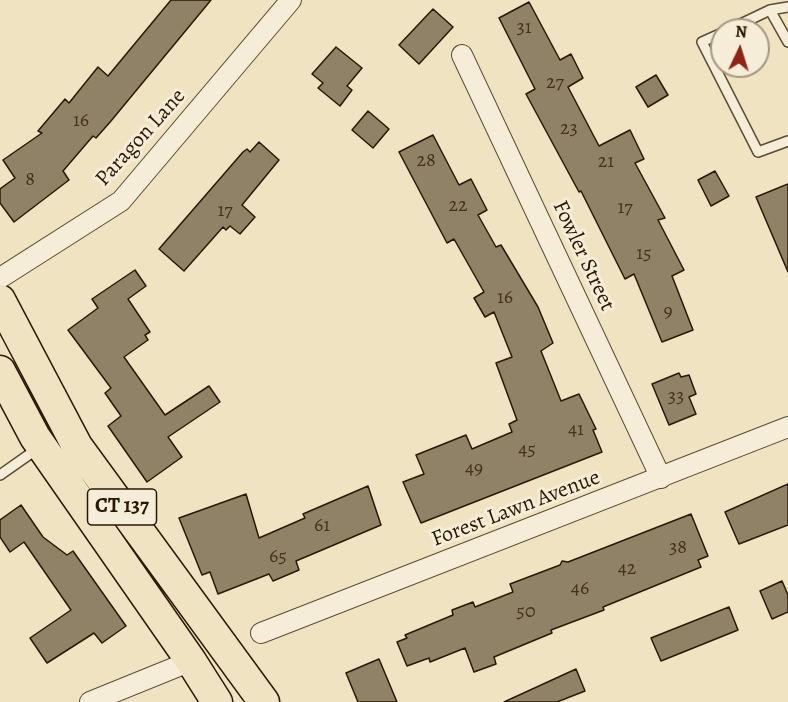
<!DOCTYPE html>
<style>
body{margin:0}
#map{position:relative;width:788px;height:702px;overflow:hidden;background:#efe3c2;font-family:Alegreya,serif}
canvas{display:block}
.north{position:absolute;left:710px;top:18px;width:60px;height:60px;box-sizing:border-box;background:#f5edd7;border:2px solid #a49882;border-radius:50%;rotate:4deg;font-size:16px;font-weight:700;line-height:24px;text-align:center;color:#2a1902}
.north::after{content:'';display:block;margin:auto;width:21px;height:27px;background:#8f2418;clip-path:polygon(50% 0,100% 100%,50% 72%,0 100%)}
</style>
<div id="map">
<canvas width="788" height="702"></canvas>
<div class="north">N</div>
</div>
<script>
const ctx = document.querySelector('canvas').getContext('2d');
ctx.lineJoin = 'round';
function fillPath(path, color) { ctx.fillStyle = color; ctx.fill(path, 'evenodd'); }
function strokePath(path, color, width, dash) { ctx.strokeStyle = color; ctx.lineWidth = width; ctx.lineCap = dash ? 'butt' : 'round'; ctx.setLineDash(dash || []); ctx.stroke(path); }
function drawText(font, color, halo, rows, align = 'center') {
  ctx.font = font + ' Alegreya,serif'; ctx.lineWidth = 6; ctx.setLineDash([]); ctx.textBaseline = 'middle'; ctx.strokeStyle = halo; ctx.fillStyle = color; for (const [text, x, y, turn = 0] of rows) {
    ctx.save(); ctx.translate(x, y); ctx.rotate((+turn || 0) * Math.PI / 180); ctx.textAlign = isNaN(turn) ? turn : align; if (halo) ctx.strokeText(text, 0, 0); ctx.fillText(text, 0, 0); ctx.restore();
  }
}
const building = new Path2D(`
 M171,0H211L111,121L96,138L93,136L63,171L69,180L14,222L0,203V189L15,178L3,160L42,133L38,131L65,99L69,103L98,67L108,76Z
 M529,2L560,60L571,54L583,78L568,87L599,146L630,130L644,159L635,163L665,218L658,220L684,270L672,276L693,330L662,342L634,274L625,279L581,191L579,192L526,94L535,89L499,18Z
 M433,9L453,27L419,64L399,45Z
 M336,47L362,68L347,86L352,90L340,106L318,88L323,83L312,74Z
 M656,75L668,95L648,107L636,87Z
 M368,111L389,129L373,148L352,130Z
 M433,135L459,185L471,179L487,210L478,215L496,247L501,245L538,307L553,343L541,351L561,401L579,394L596,429L593,430L602,452L421,523L403,482L424,474L416,455L466,435L472,449L512,432L509,424L517,420L496,363L512,357L494,312L485,317L474,298L484,292L454,239L447,243L399,152Z
 M259,142L279,160L242,205L255,217L240,234L230,226L226,230L223,227L184,271L159,249L243,152L247,149L250,152Z
 M715,171L729,196L711,206L698,180Z
 M788,184V272L756,197Z
 M135,270L146,286L128,299L150,332L145,335L148,340L124,357L165,415L209,386L220,402L168,437L182,457L147,482L108,426L121,416L105,393L111,388L68,330L98,308L92,299Z
 M679,373L681,377L689,375L696,394L689,397L696,414L669,425L652,384Z
 M788,484V525L739,544L725,512Z
 M368,486L381,525L296,561L299,570L273,581L269,574L218,594L210,572L202,575L179,518L246,494L259,538L305,518L303,514Z
 M21,505L43,537L67,555L73,551L126,626L102,643L94,633L47,663L30,638L71,610L24,542L10,552L0,537V520Z
 M691,514L708,556L698,560L701,567L603,607L604,610L551,630L552,633L494,657L496,664L474,672L465,648L430,662L429,658L407,666L397,642L407,638L405,635L453,615L452,610L473,602L475,607L513,592L510,584L560,565L562,561L568,562Z
 M782,581L788,595V612L772,619L760,591Z
 M729,607L738,630L661,661L651,638Z
 M379,659L397,702H358L346,673Z
 M576,669L585,691L557,702H504Z`);
const service = new Path2D(`
 M770,10L788,42
 M728,30L770,10L788,7
 M722,33L702,42L758,152L788,141
 M0,475L37,449`);
const minor = new Path2D(`
 M462,55L661,478
 M0,278L121,201L291,0
 M261,633L788,427
 M90,702L191,661`);
const primary = new Path2D(`
 M0,300L77,446L264,702
 M0,371L35,437L191,661L217,702`);
const numberNames = [
 ["31",524,28],
 ["27",555,83],
 ["16",81,121],
 ["23",569,129],
 ["28",426,161],
 ["21",606,162],
 ["8",30,180],
 ["22",458,206],
 ["17",625,208],
 ["17",225,211],
 ["15",644,254],
 ["16",505,298],
 ["9",668,312],
 ["33",676,397],
 ["41",576,430],
 ["45",527,450],
 ["49",474,469],
 ["61",322,526],
 ["38",678,548],
 ["65",278,557],
 ["42",627,569],
 ["46",580,589],
 ["50",526,612]
];
const shields = [
 [122,507,69]
];
const shieldNames = [
 ["CT 137",122,507]
];
const streetNames = [
 ["Paragon Lane",141,138,-48],
 ["Fowler Street",583,256,65],
 ["Forest Lawn Avenue",516,509,-21]
];
fillPath(building, '#908266');
strokePath(building, '#2a1902', 1.5);
strokePath(service, '#5b4c32', 12);
strokePath(minor, '#5b4c32', 22);
strokePath(primary, '#2a1902', 33);
strokePath(service, '#f5edd7', 9);
strokePath(minor, '#f5edd7', 20);
strokePath(primary, '#efe3c2', 30);
drawText('20px', '#44331b', null, numberNames);
for (const [x, y, w] of shields) { const box = new Path2D(); box.roundRect(x - w / 2, y - 18, w, 36, 4.5); ctx.fillStyle = '#f5edd7'; ctx.fill(box); strokePath(box, '#2a1902', 1.5); }
drawText('bold 21px', '#2a1902', null, shieldNames);
drawText('22px', '#2a1902', '#f5edd7', streetNames);
</script>
